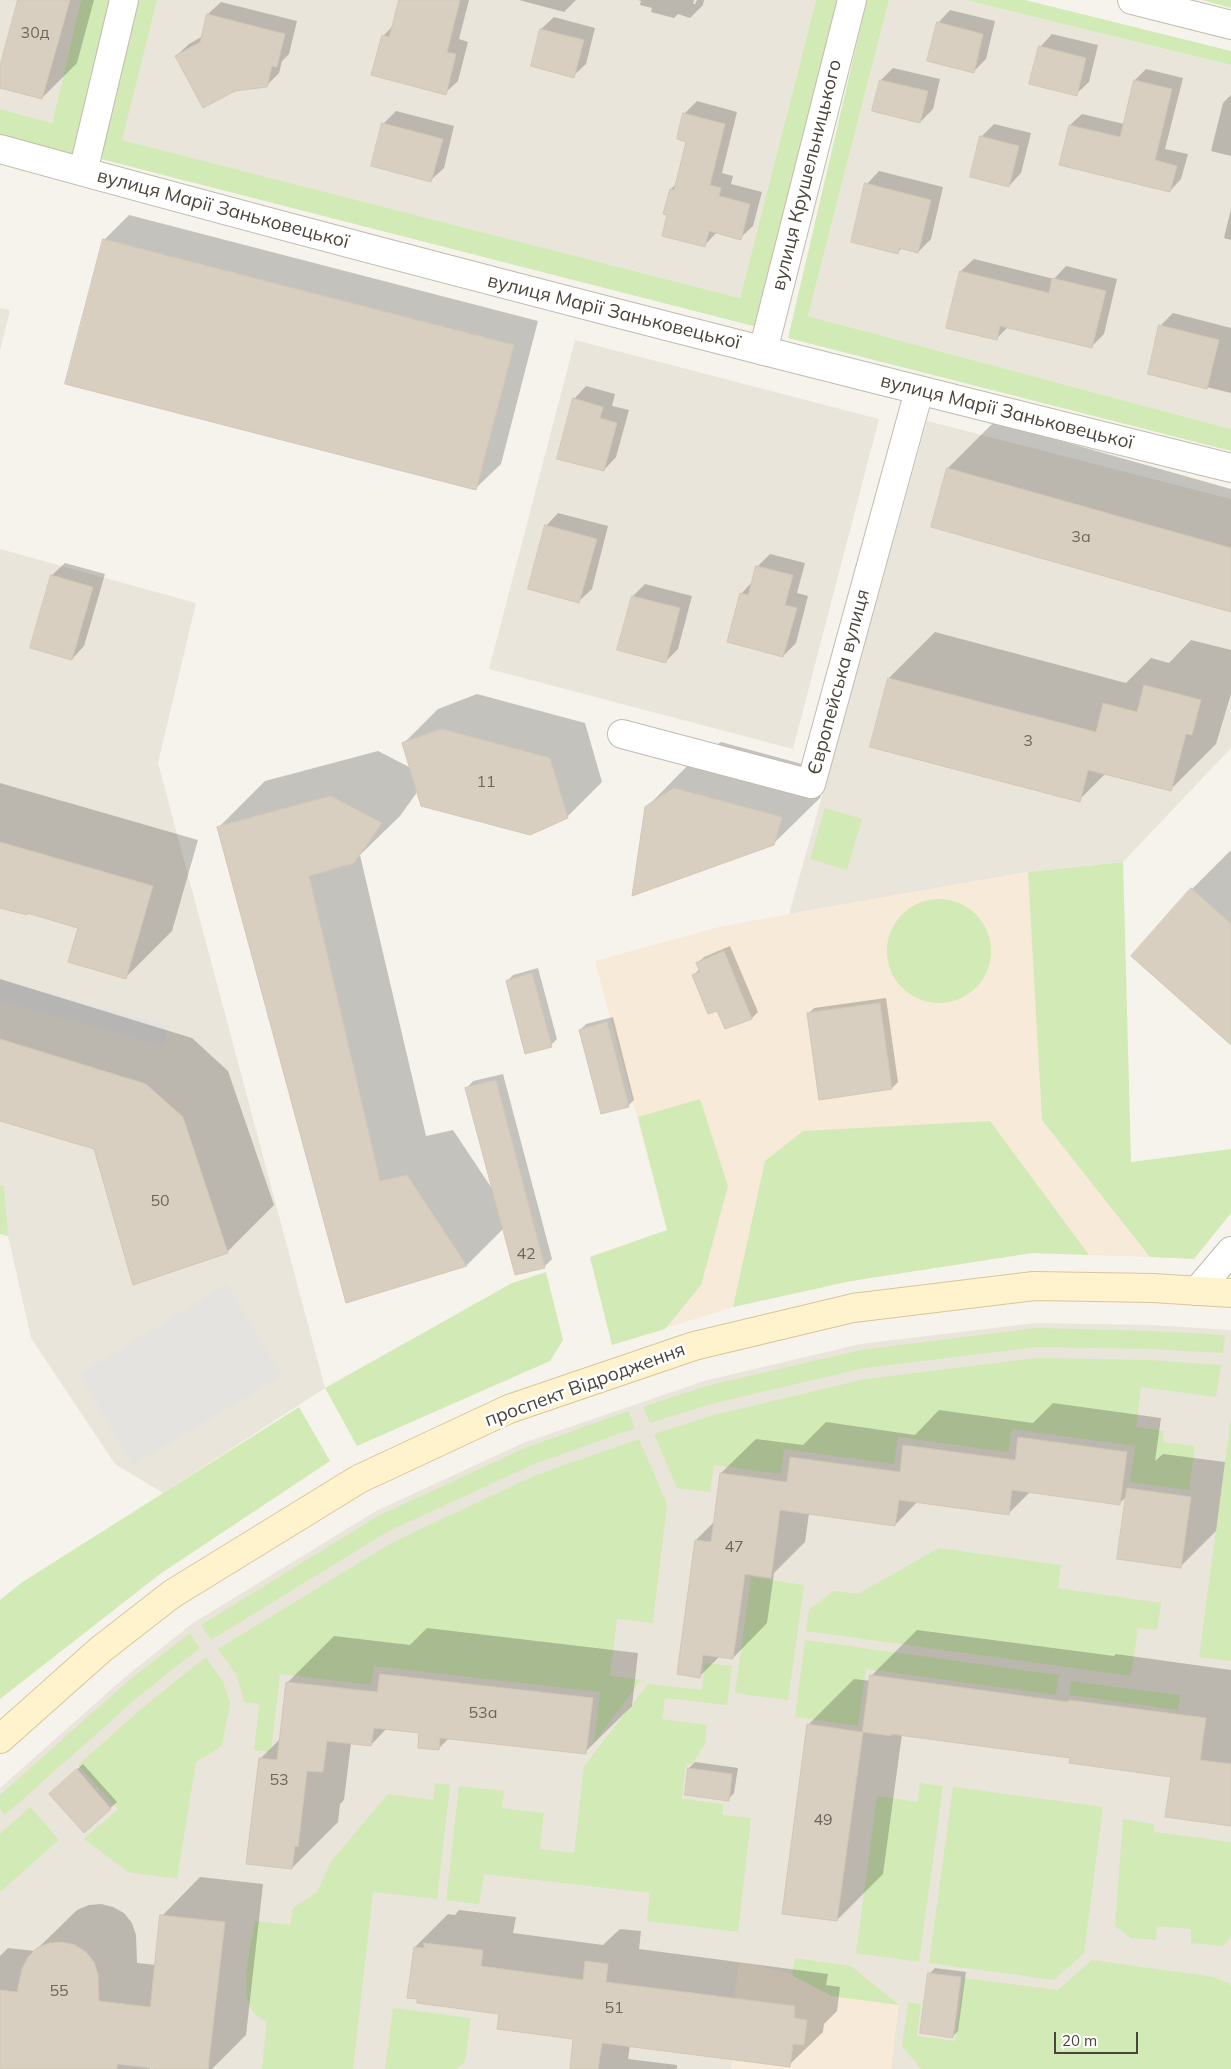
<!DOCTYPE html>
<meta charset="utf-8">
<style>
body{margin:0}
#map{position:relative;width:1231px;height:2069px;overflow:hidden;background:#f6f3ec;font-family:Mulish,sans-serif}
canvas{display:block}
.scale{position:absolute;left:1054px;top:2032px;width:84px;height:22px;box-sizing:border-box;border:2px solid #4b4439;border-top:0;padding-left:6px;font-size:15px;line-height:18px;white-space:nowrap;color:#4b4439;-webkit-text-stroke:4px #fff;paint-order:stroke}
</style>
<div id="map">
<canvas width="1231" height="2069"></canvas>
<div class="scale">20 m</div>
</div>
<script>
const ctx = document.querySelector('canvas').getContext('2d');
ctx.lineJoin = 'round';
function fillPath(path, color) { ctx.fillStyle = color; ctx.fill(path, 'evenodd'); }
function strokePath(path, color, width, dash) { ctx.strokeStyle = color; ctx.lineWidth = width; ctx.lineCap = dash ? 'butt' : 'round'; ctx.setLineDash(dash || []); ctx.stroke(path); }
function drawText(font, color, halo, rows, align = 'center') {
  ctx.font = font + ' Mulish,sans-serif'; ctx.lineWidth = 5; ctx.setLineDash([]); ctx.textBaseline = 'middle'; ctx.strokeStyle = halo; ctx.fillStyle = color; for (const [text, x, y, turn = 0] of rows) {
    ctx.save(); ctx.translate(x, y); ctx.rotate((+turn || 0) * Math.PI / 180); ctx.textAlign = isNaN(turn) ? turn : align; if (halo) ctx.strokeText(text, 0, 0); ctx.fillText(text, 0, 0); ctx.restore();
  }
}
const residential = new Path2D(`
 M0,0H81L52,123L0,109Z
 M157,0H816L740,298L121,140Z
 M889,0H965L1231,65V429L808,316Z
 M0,308L10,310L0,350Z
 M575,340L879,419L793,749L489,669Z
 M927,421L1231,499V748L1123,862L1028,872L789,914Z
 M0,549L196,603L158,763L325,1388L163,1493L115,1464L31,1338L8,1236L0,1234Z
 M1036,1323L1152,1325L1231,1330V2069H0V1788L124,1678L193,1623L376,1511L523,1443L704,1381L860,1344Z`);
const commercial = new Path2D(`
 M1123,862L1131,1163L1150,1257L1033,1253L851,1281L733,1307L612,1345L590,1257L667,1230L595,961L719,927L789,914L1028,872Z
 M739,1962L785,1972L832,1996L899,2005L891,2069H731L732,2060L793,2044L804,2045L807,2020L794,2018L795,2006L734,1999Z`);
const green = new Path2D(`
 M81,0H116L79,157L0,136V109L52,123Z
 M137,0H157L122,140L740,298L816,0H840L757,327L97,158Z
 M867,0H889L808,316L1231,429V451L788,338Z
 M965,0H1025L1231,51V65Z
 M1202,0H1231V8Z
 M825,808L862,819L847,870L810,859Z
 M1123,862L1131,1162L1231,1149V1213L1194,1259L1150,1257L1042,1120L1028,872Z
 M887 951a52 52 0 1 1 104 0a52 52 0 1 1-104 0Z
 M700,1099L728,1186L701,1285L665,1329L612,1345L590,1257L667,1230L638,1117Z
 M990,1121L1089,1255L1032,1253L851,1281L733,1307L765,1161L803,1131Z
 M0,1185L4,1186L8,1236L0,1234Z
 M546,1272L563,1340L550,1361L357,1446L325,1388L512,1283Z
 M1036,1328L1152,1331L1225,1335L1223,1353L1151,1349L1037,1347L864,1368L711,1404L650,1423L643,1407L706,1386L861,1350Z
 M1037,1358L1150,1360L1221,1365L1216,1397L1141,1387L1136,1427L1164,1431L1163,1442L1195,1446L1189,1490L1130,1482L1135,1446L1012,1429L1008,1452L898,1437L894,1464L784,1449L781,1474L714,1465L710,1492L677,1488L654,1434L714,1415L865,1379Z
 M299,1407L330,1461L160,1574L0,1699V1600L21,1583Z
 M628,1411L635,1428L532,1465L387,1532L211,1640L201,1625L378,1516L525,1448Z
 M1231,1418V1661L1199,1657Z
 M639,1439L667,1504L653,1623L617,1619L610,1676L641,1680L594,1743L600,1692L374,1666L371,1685L280,1674L271,1752L254,1750L259,1704L244,1702L237,1676L218,1649L393,1542L536,1475Z
 M939,1548L1061,1565L1058,1588L1161,1603L1157,1630L1138,1628L1131,1676L806,1631L809,1610L833,1591L858,1594Z
 M751,1577L804,1585L788,1700L735,1693Z
 M190,1633L200,1648L139,1696L5,1815L0,1809V1795L127,1682Z
 M805,1640L1059,1675L1056,1695L866,1669L858,1726L795,1717Z
 M206,1657L223,1682L230,1702L222,1746L196,1762L177,1879L128,1872L84,1839L118,1809L78,1765L146,1705Z
 M705,1663L732,1666L727,1705L665,1698L662,1719L707,1725L705,1744L692,1764L686,1763L682,1799L723,1804V1815L751,1818L738,1932L647,1921L650,1893L484,1874L479,1904L446,1900L459,1786L504,1791L502,1808L544,1813L540,1849L574,1853L584,1766L648,1684L702,1690Z
 M1071,1681L1180,1695L1178,1710L1069,1695Z
 M435,1783L450,1785L437,1899L373,1892L353,2069H262L267,2021C263,2019 257,2017 254,2013C238,1994 251,1944 255,1921L290,1925L293,1908L317,1892L332,1860L388,1794L433,1800Z
 M920,1783L943,1786L919,1962L856,1953L877,1796L918,1802Z
 M953,1787L1103,1807L1084,1953L1054,1980L929,1963Z
 M30,1807L59,1840L0,1892V1834Z
 M1123,1819L1154,1824V1832L1231,1842V1936L1224,1946L1191,1943V1929L1157,1926L1156,1940L1131,1938L1115,1926Z
 M795,1958L851,1966L899,2005L832,1996L792,1975Z
 M1092,1960L1214,1977L1228,1983L1231,1987V2069H921L902,2046L908,2002L921,2004L917,2036L955,2041L964,1978L1058,1990Z
 M393,2008L471,2018L465,2062L456,2069H385Z`);
const parking = new Path2D(`
 M0,980L169,1026L164,1046L0,1001Z
 M227,1284L282,1376L133,1465L79,1374Z`);
const shadow = new Path2D(`
 M20,0H94L77,63L42,98L0,87V71Z
 M400,0H469L459,39L468,42L458,81L445,93L383,36L393,26Z
 M519,0H576L564,12Z
 M638,0H694L693,4H695L697,0H704L703,5L690,18L678,14L674,18L651,12L652,8L640,5L641,1Z
 M221,2L297,21L289,54L282,61L279,73L266,86L176,56L189,44L203,36L208,14Z
 M950,10L995,21L986,59L973,72L938,23Z
 M554,17L595,28L586,64L573,76L541,29Z
 M1052,34L1098,45L1089,82L1076,94L1040,47Z
 M893,68L940,79L933,109L920,122L881,80Z
 M1146,69L1183,78L1165,149L1188,154L1181,179L1170,191L1061,164L1070,125L1082,114L1124,124L1135,80Z
 M1231,95V156L1211,151L1223,103Z
 M697,101L737,112L722,173L733,176L731,184L762,192L753,226L740,238L717,232L704,246L669,214L671,189L676,184L688,141L684,114Z
 M396,111L454,126L444,168L431,180L384,123Z
 M994,124L1031,133L1021,173L1009,186L981,137Z
 M879,171L943,187L931,239L918,252L902,248L898,252L867,184Z
 M1231,209V240L1224,238Z
 M129,215L538,321L501,464L476,488L104,240Z
 M974,259L1054,279L1066,266L1117,279L1104,334L1091,347L1009,326L996,339L961,271Z
 M1173,313L1231,328V393L1149,373L1160,326Z
 M586,386L615,394L612,406L629,410L616,457L604,470L574,399Z
 M994,422L1231,489V610L932,526L948,468Z
 M558,513L608,526L592,589L579,601L546,526Z
 M770,554L805,563L797,593L808,596L796,643L783,656L741,594L753,581L757,567Z
 M65,563L105,574L84,646L72,659L32,647L52,575Z
 M645,584L692,596L678,649L666,661L633,596Z
 M935,632L1126,683L1151,658L1169,663L1191,640L1231,650V694L1216,744L1170,790L1106,773L1079,800L889,678Z
 M477,694L585,723L602,782L567,817L418,791L400,816L360,855L426,1136L453,1130L493,1190L466,1089L473,1081L503,1074L552,1259L545,1266L516,1274L504,1228L467,1265L347,1302L219,827L265,781L378,751L411,768L403,744L438,709Z
 M721,742L828,771L820,798L773,844L646,808L692,761Z
 M0,783L198,840L172,931L126,977L79,927L28,912L26,914L0,907Z
 M1231,850V1043L1192,889Z
 M730,946L758,1012L752,1018L726,1027L718,1009L693,975L700,969L698,963L704,957Z
 M538,968L557,1039L551,1045L507,981L513,975Z
 M0,979L192,1038L228,1071L274,1205L228,1251L134,1283L95,1148L0,1120Z
 M886,998L898,1082L892,1088L808,1014L814,1008Z
 M613,1017L634,1100L628,1106L580,1030L586,1024Z
 M1053,1403L1161,1418L1155,1461L1163,1454L1225,1462L1216,1531L1181,1566L1127,1496L1119,1504L1031,1491L1008,1514L918,1501L895,1525L809,1513L805,1542L774,1573L767,1623L733,1658L720,1656L700,1676L696,1540L715,1521L721,1473L756,1439L803,1445L826,1422L915,1435L939,1410L1033,1423Z
 M427,1628L638,1653L632,1706L585,1752L450,1737L438,1749L421,1732L387,1728L371,1745L351,1743L344,1800L340,1804L338,1822L292,1868L260,1759L281,1738L288,1682L334,1636L410,1645Z
 M917,1630L1114,1656L1116,1654L1231,1670V1824L1172,1776L1071,1757L902,1734L883,1874L837,1920L808,1725L854,1679L871,1681V1676Z
 M695,1762L738,1768L734,1793L728,1799L686,1794L689,1768Z
 M83,1764L117,1802L84,1832L57,1788Z
 M200,1877L263,1884L246,2035L212,2069H170L150,2067V2069H0V1956L8,1948L35,1951L77,1910L89,1905L101,1904L113,1907L124,1913L132,1923L136,1935L137,1963L156,1965L162,1916Z
 M459,1910L516,1917L513,1933L603,1945L620,1929L641,1931L639,1949L828,1974L826,1985L840,1987L837,2011L824,2024L823,2032L789,2065L630,2045L628,2059L677,2065V2069H571L575,2038L501,2013L415,1947L448,1914L455,1915Z
 M935,1968L966,1972L958,2031L952,2037L929,1974Z`);
const building = new Path2D(`
 M18,0H70L42,99L0,88V66Z
 M399,0H460L447,52L456,54L446,95L371,75L382,35L389,37Z
 M207,14L285,34L277,67L272,66L267,87L235,91L203,108L175,56L200,42Z
 M937,22L983,34L974,73L927,61Z
 M540,29L584,40L574,78L531,66Z
 M1039,46L1086,58L1077,96L1029,84Z
 M880,80L928,91L920,123L872,111Z
 M1134,80L1172,89L1155,160L1177,166L1170,192L1059,165L1069,125L1120,137Z
 M683,113L725,124L710,185L721,188L719,196L750,204L741,240L709,231L705,247L662,236L667,215L663,214L670,189L674,190L686,142L677,139Z
 M382,123L443,139L431,182L371,166Z
 M980,136L1019,146L1009,187L970,177Z
 M865,183L931,200L918,253L899,248L898,254L851,242Z
 M103,239L514,345L476,490L65,384Z
 M960,271L1049,293L1052,278L1106,291L1092,348L1000,326L997,340L946,328Z
 M1159,325L1219,340L1207,389L1148,374Z
 M573,398L603,407L600,418L617,423L604,471L557,459Z
 M947,468L1231,548V612L931,527Z
 M545,525L597,539L579,603L528,589Z
 M756,566L793,575L785,605L797,608L783,657L727,642L740,593L748,595Z
 M51,575L93,587L72,660L30,648Z
 M632,596L680,608L666,663L617,650Z
 M888,678L1096,732L1103,703L1137,712L1144,685L1201,700L1192,735L1186,734L1171,791L1088,770L1080,802L870,747Z
 M442,729L550,758L568,818L530,835L421,806L402,743Z
 M674,788L782,817L774,845L632,896L645,807Z
 M331,796L382,823L354,863L309,876L380,1181L407,1175L467,1266L346,1303L217,827Z
 M0,842L153,886L126,979L68,962L78,928L27,913V915L0,908Z
 M1191,888L1231,924V1045L1131,956Z
 M724,951L752,1019L725,1029L717,1011L708,1014L692,975L700,972L696,963Z
 M532,973L552,1047L525,1054L506,981Z
 M880,1003L892,1089L819,1100L807,1013Z
 M607,1022L629,1107L601,1114L579,1030Z
 M0,1039L146,1084L183,1117L228,1253L133,1285L94,1149L0,1121Z
 M496,1080L545,1268L515,1275L465,1088Z
 M1018,1437L1127,1452L1120,1505L1012,1490L1009,1515L899,1500L895,1526L780,1510L771,1578L745,1574L733,1659L703,1655L700,1678L677,1674L695,1540L711,1542L720,1473L787,1482L790,1457L900,1472L903,1445L1015,1460Z
 M1127,1488L1191,1497L1181,1568L1117,1559Z
 M380,1674L593,1698L586,1754L440,1738L439,1750L418,1748L419,1733L374,1728L371,1746L327,1741L323,1772L307,1771L298,1847L295,1846L292,1869L246,1864L259,1758L277,1760L286,1682L377,1692Z
 M870,1675L1068,1702L1069,1700L1206,1718L1200,1760L1231,1764V1826L1165,1817L1171,1777L1069,1763L1070,1758L891,1734V1736L863,1732L837,1921L782,1914L807,1724L862,1732Z
 M688,1768L732,1774L729,1801L685,1795Z
 M77,1769L111,1809L84,1833L49,1794Z
 M160,1915L225,1922L208,2069H159L117,2064V2069H0V1990L17,1992L22,1969L28,1957L37,1948L49,1943L62,1942L75,1945L86,1952L94,1962L98,1974L99,2001L150,2007Z
 M424,1943L483,1950L481,1966L583,1980L585,1961L608,1964L606,1982L795,2006L794,2018L807,2020L804,2045L793,2044L790,2067L602,2043L598,2069H570L573,2039L497,2029L499,2014L417,2003V1999L407,1998L414,1947L424,1948Z
 M928,1973L961,1977L953,2038L920,2033Z`);
const minor = new Path2D(`
 M1132,0L1231,25
 M0,149C409,262 820,366 1231,468
 M83,172L124,0
 M763,351L852,0
 M622,734L811,784L919,391`);
const tertiary = new Path2D(`
 M1197,1291L1231,1251`);
const secondary = new Path2D(`
 M0,1739L100,1650L172,1594L359,1479L509,1409L694,1346L853,1308L1034,1286L1153,1288L1231,1293`);
const numberNames = [
 ["30д",35,33],
 ["3а",1081,537],
 ["3",1028,741],
 ["11",486,782],
 ["50",160,1201],
 ["42",526,1254],
 ["47",734,1547],
 ["53а",483,1713],
 ["53",279,1780],
 ["49",823,1820],
 ["55",59,1991],
 ["51",614,2008]
];
const streetNames = [
 ["вулиця Крушельницького",807,175,-76],
 ["вулиця Марії Заньковецької",223,209,15],
 ["вулиця Марії Заньковецької",614,312,14],
 ["вулиця Марії Заньковецької",1007,412,14],
 ["Європейська вулиця",839,682,-75],
 ["проспект Відродження",585,1385,-20]
];
fillPath(residential, '#eae5da');
fillPath(commercial, '#f7ead8');
fillPath(green, '#d2eab5');
fillPath(parking, '#e5e3e0');
fillPath(shadow, '#0003');
fillPath(building, '#d8cfc1');
strokePath(building, '#d3c7b4', 1);
strokePath(minor, '#c2bbae', 30);
strokePath(tertiary, '#c2bbae', 30);
strokePath(secondary, '#d6c79b', 30);
strokePath(minor, '#fff', 28);
strokePath(tertiary, '#fff', 28);
strokePath(secondary, '#fff3cd', 28);
drawText('16px', '#6e675b', null, numberNames);
drawText('19px', '#4b4439', '#fff', streetNames);
</script>
